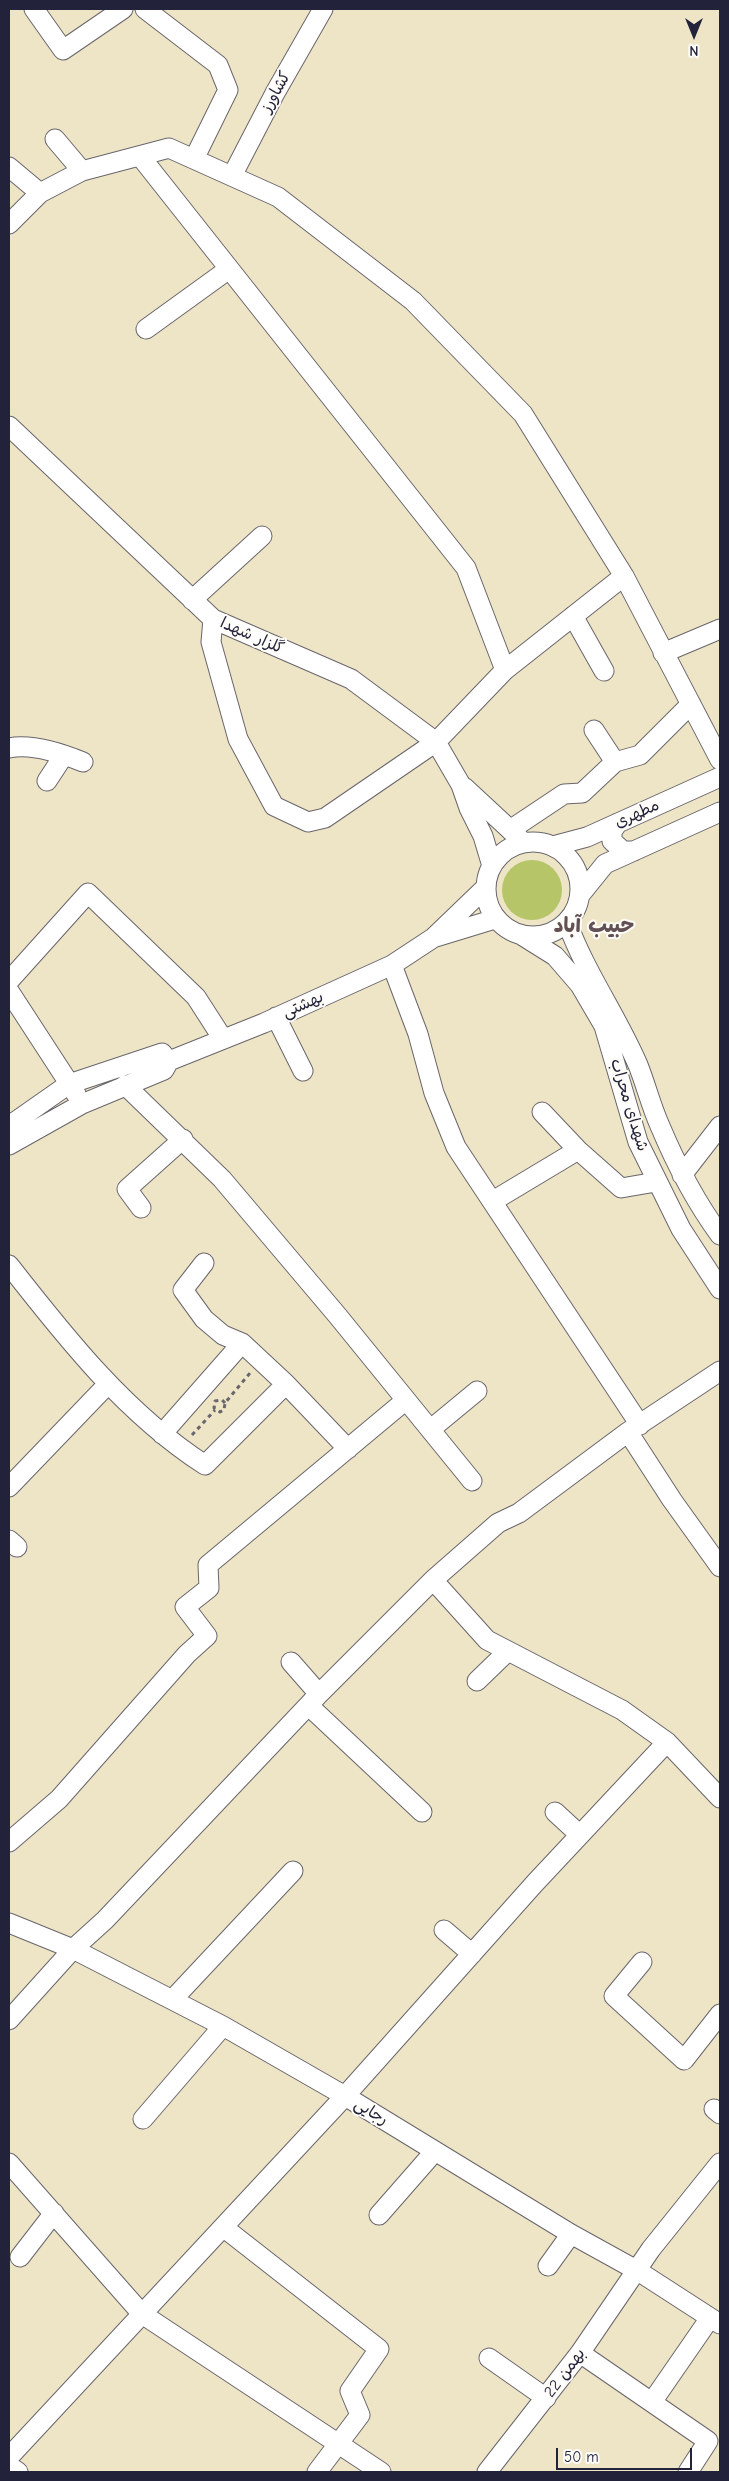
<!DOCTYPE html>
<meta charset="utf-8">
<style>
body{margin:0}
#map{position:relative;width:729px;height:2481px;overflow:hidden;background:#eee4c6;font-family:"Comic Neue",sans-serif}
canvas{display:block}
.frame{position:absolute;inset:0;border:10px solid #22223b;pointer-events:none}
.north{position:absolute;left:669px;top:10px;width:50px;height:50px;-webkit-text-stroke:4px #fdfcf7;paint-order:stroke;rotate:180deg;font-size:14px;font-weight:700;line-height:20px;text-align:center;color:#22223b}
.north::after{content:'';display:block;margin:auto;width:18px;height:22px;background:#22223b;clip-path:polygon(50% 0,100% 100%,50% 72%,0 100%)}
.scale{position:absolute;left:556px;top:2448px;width:136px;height:22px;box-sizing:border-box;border:2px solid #22223b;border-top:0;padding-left:6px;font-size:15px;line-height:18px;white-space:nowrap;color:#22223b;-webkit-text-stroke:4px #fdfcf7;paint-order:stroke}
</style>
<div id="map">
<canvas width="729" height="2481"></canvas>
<div class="frame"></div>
<div class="north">N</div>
<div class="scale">50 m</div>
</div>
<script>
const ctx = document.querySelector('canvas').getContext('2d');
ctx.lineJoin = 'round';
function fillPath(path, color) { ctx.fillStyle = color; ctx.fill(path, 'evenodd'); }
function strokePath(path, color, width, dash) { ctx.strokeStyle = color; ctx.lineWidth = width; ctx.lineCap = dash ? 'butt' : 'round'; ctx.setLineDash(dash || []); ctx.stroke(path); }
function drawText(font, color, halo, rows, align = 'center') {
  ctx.font = font + ' "Comic Neue","Playpen Sans Arabic",sans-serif'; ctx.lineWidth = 4; ctx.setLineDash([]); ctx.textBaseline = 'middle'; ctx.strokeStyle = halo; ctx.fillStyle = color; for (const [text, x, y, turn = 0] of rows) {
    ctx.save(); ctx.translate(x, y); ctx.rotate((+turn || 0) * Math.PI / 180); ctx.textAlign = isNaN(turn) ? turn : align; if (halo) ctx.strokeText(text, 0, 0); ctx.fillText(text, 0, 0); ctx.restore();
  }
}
const green = new Path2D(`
 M502 890a30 30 0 1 1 60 0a30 30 0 1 1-60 0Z`);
const path = new Path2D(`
 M225,1403L222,1400L215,1401L214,1408L220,1412L224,1410L225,1403L250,1373
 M192,1435L215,1410`);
const minor = new Path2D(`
 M34,9L63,50L123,9
 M145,9L218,65L228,90L194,159
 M55,139L82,171
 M140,156L466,568L505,670
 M9,167L40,193
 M232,176L275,93L323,9
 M9,224L40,193L82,171L169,148L278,197L413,301L523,414L624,576L720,760
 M146,329L229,269
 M9,426L213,619L351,679L436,742L461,785L469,808L483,836L492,866
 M192,600L262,536
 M573,616L604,671
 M213,619L211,642L238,739L274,806L308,822L325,818L436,742L505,670L624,576
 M663,653L720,629
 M594,730L615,762
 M9,748C32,743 61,753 83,762
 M47,781L64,755
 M464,787L519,838
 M618,823L612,831V841L623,851H634
 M510,830L564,794L582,793L615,762L640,755L691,704
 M486 889a47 47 0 1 1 94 0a47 47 0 1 1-94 0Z
 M553,846L587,837L720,777
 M580,895L605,864L720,812
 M567,922C585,972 617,1016 638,1065C646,1085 651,1106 660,1126C676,1164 695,1201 720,1235
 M523,936L555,956L580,985L604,1026L638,1142L681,1229L720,1289
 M436,937L495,919
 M392,965L418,1034L434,1093L456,1147L640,1425
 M9,981L88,893L196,997L223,1039
 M9,991L76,1094
 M276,1017L303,1071
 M125,1085L222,1179L337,1315L472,1481
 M542,1112L578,1150L621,1188L656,1182
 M9,1126L69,1084L162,1053L169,1061
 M9,1145L82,1104L164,1070L169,1061L264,1023L392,965L433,938L485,888
 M682,1175L720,1126
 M493,1201L578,1150
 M141,1208L127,1189L183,1139
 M204,1263L183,1290L204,1319L223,1335L242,1343L286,1384L348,1449
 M9,1265C66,1338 126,1414 205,1465L286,1384
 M431,1429L477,1391
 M628,1432L672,1500L720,1567
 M162,1434L242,1343
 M9,1487L108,1384
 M9,1540L17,1547
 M433,1580L487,1640L622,1710L667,1742L720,1798
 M291,1662L319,1694
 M477,1681L508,1651
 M309,1706L422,1812
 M555,1812L580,1835
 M9,1842L59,1799L187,1654L207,1636L185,1607L209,1588L208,1565L406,1400
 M9,1923L73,1949L223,2026L345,2096L571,2234L638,2271L720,2324
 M444,1930L472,1954
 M642,1962L614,1996L684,2060L720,2014
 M173,1999L293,1871
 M9,2020L73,1949L105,1920L319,1694L433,1580L498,1523L519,1513L628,1432L720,1371
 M714,2109L720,2114
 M143,2119L223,2026
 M9,2163L142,2314L381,2472
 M379,2215L435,2151
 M223,2227L379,2349L350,2391L360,2415L317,2472
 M20,2257L54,2213
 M548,2266L571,2234
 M580,2353L708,2441L688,2472
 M489,2358L546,2398
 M652,2402L710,2318
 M9,2457L345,2096L535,1883L667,1742
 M9,2466L18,2472
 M487,2472L580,2353L651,2249L720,2163`);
const streetNames = [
 ["کشاورز",276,92,-61],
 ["گلزار شهدا",252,636,24],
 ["مطهری",637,814,-24],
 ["بهشتی",303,1005,-24],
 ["شهدای محراب",629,1105,73],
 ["رجایی",371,2112,31],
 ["22 بهمن",565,2373,-53]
];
const districtNames = [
 ["حبیب آباد",594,926]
];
fillPath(green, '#b5c568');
strokePath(minor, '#69666c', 21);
strokePath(path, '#69666c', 3, [4, 4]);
strokePath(minor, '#fff', 19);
drawText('16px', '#22223b', '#fdfcf7', streetNames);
drawText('bold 21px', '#625054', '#fdfcf7', districtNames);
</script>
